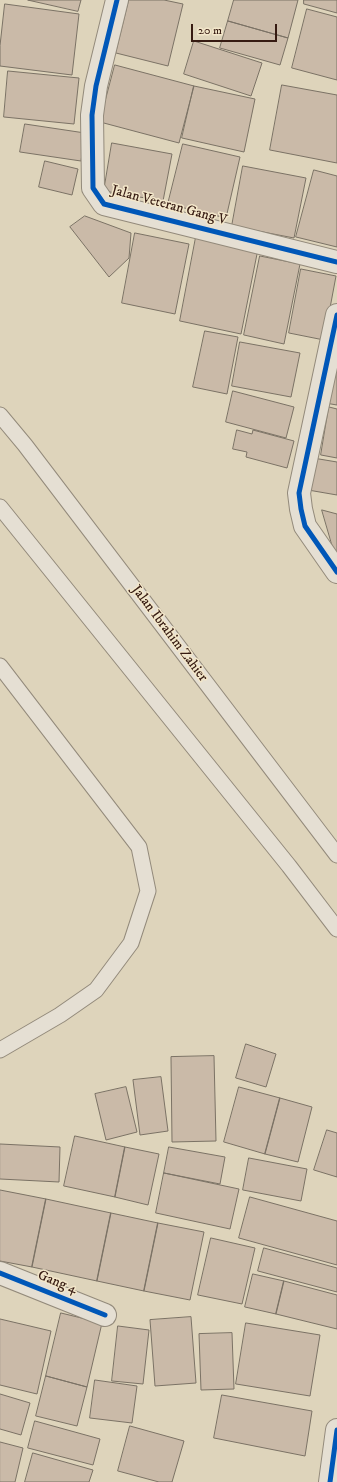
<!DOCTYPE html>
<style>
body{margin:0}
#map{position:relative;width:337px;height:1482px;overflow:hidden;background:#ded4bb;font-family:"IM FELL DW Pica",serif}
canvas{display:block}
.scale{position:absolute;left:191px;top:24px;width:86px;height:18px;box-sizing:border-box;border:2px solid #361b12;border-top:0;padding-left:5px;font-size:12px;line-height:14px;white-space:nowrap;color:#361b12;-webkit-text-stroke:3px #f3e7ca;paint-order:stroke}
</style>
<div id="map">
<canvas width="337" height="1482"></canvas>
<div class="scale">20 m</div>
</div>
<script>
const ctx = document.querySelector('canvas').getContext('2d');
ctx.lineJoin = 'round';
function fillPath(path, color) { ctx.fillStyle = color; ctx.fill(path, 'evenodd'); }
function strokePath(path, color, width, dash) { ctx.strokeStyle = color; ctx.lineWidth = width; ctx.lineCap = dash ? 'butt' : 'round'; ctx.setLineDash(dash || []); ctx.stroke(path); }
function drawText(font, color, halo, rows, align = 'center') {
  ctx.font = font + ' "IM FELL DW Pica",serif'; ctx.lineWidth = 3; ctx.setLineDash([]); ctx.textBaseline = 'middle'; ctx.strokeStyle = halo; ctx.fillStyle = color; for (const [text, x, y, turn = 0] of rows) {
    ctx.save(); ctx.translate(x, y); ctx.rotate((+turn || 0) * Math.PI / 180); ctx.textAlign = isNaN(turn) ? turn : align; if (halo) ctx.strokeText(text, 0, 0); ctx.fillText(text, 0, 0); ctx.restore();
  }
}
const building = new Path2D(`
 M28,0H81L78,11Z
 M129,0H164L183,4L168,66L116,53Z
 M234,0H298L288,38L228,21Z
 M304,0H337V13L304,4Z
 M5,4L79,14L72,75L0,66V46Z
 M307,9L337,17V80L292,68Z
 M228,21L288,38L280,65L220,48Z
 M194,41L262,63L251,96L184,74Z
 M115,65L194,86L179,143L100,122Z
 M8,71L79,78L74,124L4,117Z
 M282,85L337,95V163L270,150Z
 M194,86L255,99L244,152L182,138Z
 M25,124L85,133L81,161L20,152Z
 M112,143L172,154L163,201L104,191Z
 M183,144L240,157L226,218L168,204Z
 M45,161L78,169L72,195L39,187Z
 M243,166L306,178L294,238L232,226Z
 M314,170L337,176V247L296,237Z
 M85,216L131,233L129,258L109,277L70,227Z
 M135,233L189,244L175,314L122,303Z
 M196,237L258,249L241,334L180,321Z
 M260,256L300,264L284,344L244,335Z
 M301,269L336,276L324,340L289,333Z
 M205,331L238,337L227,394L193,387Z
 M240,342L300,353L291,397L232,386Z
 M337,346V405L325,403Z
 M233,391L294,407L286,438L226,422Z
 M329,407L337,409V458L321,455Z
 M237,430L252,434L253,430L294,441L287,468L246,457L247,452L233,449Z
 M313,458L337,462V495L308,490Z
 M322,510L337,514V558H336Z
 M246,1044L276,1054L266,1087L236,1078Z
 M214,1056L216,1141L172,1142L171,1057Z
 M161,1077L168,1131L140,1135L133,1080Z
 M126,1087L137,1132L106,1140L95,1094Z
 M239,1087L280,1098L265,1154L224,1142Z
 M280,1098L312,1107L298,1162L265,1154Z
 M327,1130L337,1133V1177L314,1170Z
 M75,1136L125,1147L115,1197L64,1186Z
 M0,1144L60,1147L59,1182L0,1179Z
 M125,1147L159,1154L148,1205L115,1197Z
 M169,1147L225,1157L220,1184L164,1173Z
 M249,1158L307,1169L301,1201L243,1190Z
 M164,1173L239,1189L230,1229L156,1213Z
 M0,1190L46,1199L32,1267L0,1261Z
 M250,1197L337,1221V1265L239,1238Z
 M46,1199L111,1213L97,1281L32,1267Z
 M111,1213L158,1223L144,1291L97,1281Z
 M158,1223L204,1232L190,1300L144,1291Z
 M211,1238L255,1248L242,1304L198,1295Z
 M264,1248L337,1268V1292L258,1271Z
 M253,1274L284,1281L276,1314L245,1307Z
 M284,1281L337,1295V1329L276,1314Z
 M61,1313L102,1323L87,1387L46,1376Z
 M191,1317L196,1383L155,1386L150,1320Z
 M0,1319L51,1331L37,1394L0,1385Z
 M246,1323L320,1335L310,1396L236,1384Z
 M118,1326L149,1330L143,1384L112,1381Z
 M232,1333L234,1389L201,1390L199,1334Z
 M46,1376L87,1387L77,1426L36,1416Z
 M95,1380L137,1386L132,1423L90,1418Z
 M0,1394L30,1403L21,1435L0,1429Z
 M222,1395L312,1411L305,1456L214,1438Z
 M35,1421L100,1439L93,1465L28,1448Z
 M130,1426L184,1441L172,1482H159L118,1471Z
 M0,1442L23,1448L15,1482H0Z
 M33,1453L93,1470L89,1482H25Z`);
const service = new Path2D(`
 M0,415L25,445L337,855
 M0,507L289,866L337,929
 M0,666L139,847L148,891L131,943L96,990L60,1015L0,1050`);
const minor = new Path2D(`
 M117,0L96,86L92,115L93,188L104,204L337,262
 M337,315L299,493L301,509L305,526L337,572
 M0,1273L105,1315
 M330,1482L337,1430`);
const cycleway = new Path2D(`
 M117,0L96,86L92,115L93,188L104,204L337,262
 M337,315L299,493L301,509L305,526L337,572
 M0,1273L105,1315
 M330,1482L337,1430`);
const streetNames = [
 ["Jalan Veteran Gang V",169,206,15],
 ["Jalan Ibrahim Zahier",169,634,53],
 ["Gang 4",57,1283,22]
];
fillPath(building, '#cabaa8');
strokePath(building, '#7b7265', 1);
strokePath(service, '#938a7b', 17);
strokePath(minor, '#938a7b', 24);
strokePath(service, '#e5dfd3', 15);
strokePath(minor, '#e5dfd3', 22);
strokePath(cycleway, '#0057b8', 5);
drawText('14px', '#361b12', '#f3e7ca', streetNames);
</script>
